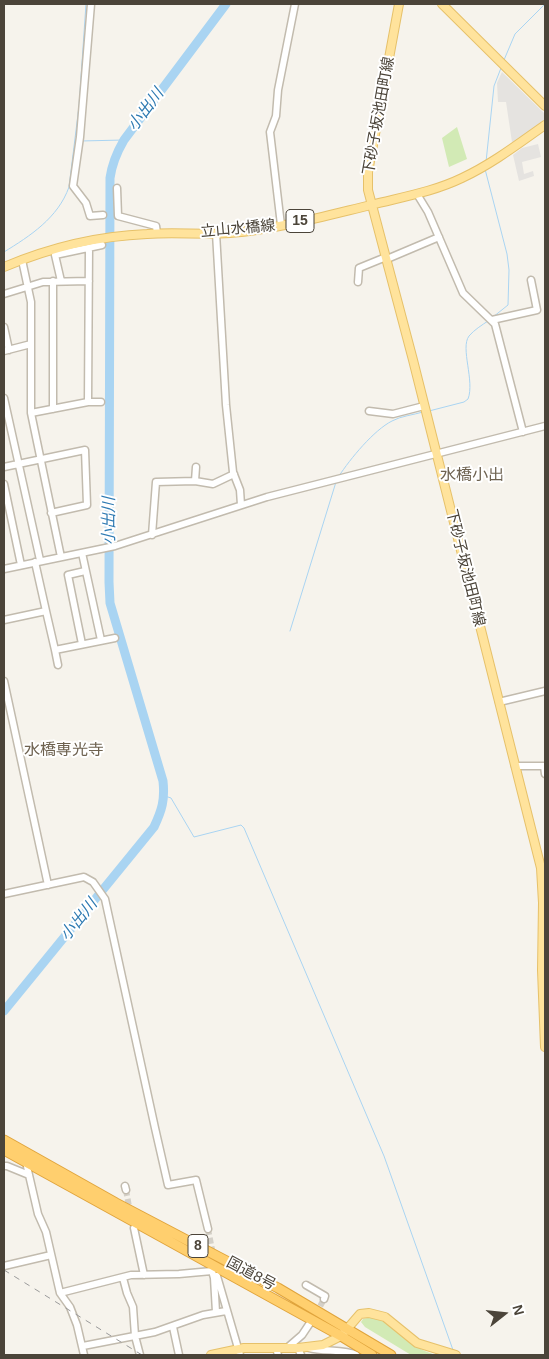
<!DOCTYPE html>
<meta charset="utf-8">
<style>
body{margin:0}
#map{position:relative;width:549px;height:1359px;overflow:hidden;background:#f6f3ec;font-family:Helvetica,sans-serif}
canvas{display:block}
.frame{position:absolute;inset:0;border:5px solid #4b4439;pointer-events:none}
.north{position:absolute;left:479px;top:1289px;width:50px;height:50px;-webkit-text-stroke:4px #fff;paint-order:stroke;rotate:74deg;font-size:14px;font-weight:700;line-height:20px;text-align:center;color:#4b4439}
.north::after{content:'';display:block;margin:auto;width:18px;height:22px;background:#4b4439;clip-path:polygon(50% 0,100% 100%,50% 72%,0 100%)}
</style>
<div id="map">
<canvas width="549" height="1359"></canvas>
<div class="frame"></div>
<div class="north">N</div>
</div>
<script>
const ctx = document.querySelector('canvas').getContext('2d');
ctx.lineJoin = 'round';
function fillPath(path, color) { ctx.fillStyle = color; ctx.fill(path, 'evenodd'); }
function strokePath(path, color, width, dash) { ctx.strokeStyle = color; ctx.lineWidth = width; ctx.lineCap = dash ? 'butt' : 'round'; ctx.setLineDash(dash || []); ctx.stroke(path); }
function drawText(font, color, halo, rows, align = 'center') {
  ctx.font = font + ' Helvetica,"Noto Sans JP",sans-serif'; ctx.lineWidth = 4; ctx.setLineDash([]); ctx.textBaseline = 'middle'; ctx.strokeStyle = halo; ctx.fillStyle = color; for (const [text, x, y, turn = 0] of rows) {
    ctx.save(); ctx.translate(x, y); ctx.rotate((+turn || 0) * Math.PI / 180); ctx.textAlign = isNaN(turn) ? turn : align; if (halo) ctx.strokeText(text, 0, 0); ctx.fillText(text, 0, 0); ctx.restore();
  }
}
const green = new Path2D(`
 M457,127L467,159L449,167L442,138Z
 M371,1317C390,1320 402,1337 418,1347C423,1351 430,1353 436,1355H411L365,1327L361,1322L363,1319Z`);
const parking = new Path2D(`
 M502,72L545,114V121L517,141L512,142L506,102H498L497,83Z
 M538,144L541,157L522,162L524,174L533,171L534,176L519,181L513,155L522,148Z`);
const stream = new Path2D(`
 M504,60L515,34L545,4
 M81,141L124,140
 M486,162L494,86L501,68
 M485,169L507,254L509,270L508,305L493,317
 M4,252C30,236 58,218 69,187L79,106L86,4
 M429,411L464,402L468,399C475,381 460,348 469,336C474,330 482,325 488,321
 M339,476C350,459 374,430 392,421C401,416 413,415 423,412
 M290,631L336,482
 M165,796L171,798L194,837L241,825L244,828L384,1156L453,1350`);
const river = new Path2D(`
 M4,1011L154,827C162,810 165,800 163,781L110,603L109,582L110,178C112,164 117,152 124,140L226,4`);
const minorTunnel = new Path2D(`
 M126,1190L130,1212
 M208,1229L216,1270
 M316,1314L324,1299`);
const minor = new Path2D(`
 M91,4L80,137L73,186L86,203L90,216L103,215
 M117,188L118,216L156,226L157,233
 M417,194L428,212L463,293L495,324L523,432
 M281,225L270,132L276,116L278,90L295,4
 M216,233L226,405L233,472L240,490L241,505
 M387,259L439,237
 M22,260L31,302V413L61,557
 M61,281L55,255L102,245
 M358,282L359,268L386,257
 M4,294L43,282L89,281
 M492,320L537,310L531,280
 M4,327L9,350
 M4,351L31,344
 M4,398L40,560
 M88,402L89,248
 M53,409V281
 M369,411L393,414L424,406
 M31,413L88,402H101
 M4,467L85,450L87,505L51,513
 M196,467L195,481L213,484L234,474
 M4,484L21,565
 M152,535L156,482L195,481
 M82,553L101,640
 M35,562L46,611
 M4,569L115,546L267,497L545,426
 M4,620L46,611L55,650
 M82,644L68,575L85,571
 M58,665L55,650L115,638
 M4,681L48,885
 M499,702L545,691
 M515,766H544L545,774
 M4,894L84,877L93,882L105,899L155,1128L168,1185L196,1180L208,1229
 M26,1162L38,1214L46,1232L60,1293L70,1307L77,1325L84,1355
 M4,1166H7L29,1175
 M125,1186L126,1190
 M134,1228L144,1275
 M4,1266L51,1255
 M217,1276L240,1355
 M123,1278L127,1293L133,1307L135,1336L140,1355
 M306,1285L325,1296L324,1299
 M60,1293L131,1275L179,1274L212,1271L214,1278L216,1312
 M173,1327L179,1355
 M83,1346L155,1332L203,1315L226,1311
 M276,1348L278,1355
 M287,1348L302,1335L310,1323
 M298,1348L301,1355
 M309,1348C323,1352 345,1349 356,1355`);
const major = new Path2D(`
 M399,4L368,172V190L413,360L541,868L543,903L542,970L545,1047
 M442,4L545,106
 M4,267C49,248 98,236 147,234C175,232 203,235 230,233C278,229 325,216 371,205C402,197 433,192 462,178C492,164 518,144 545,125
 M211,1355L244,1348H298L323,1345L341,1336L360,1314L369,1313L385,1317L417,1343L456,1355`);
const highway = new Path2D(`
 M4,1140L116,1203L278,1288L391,1355
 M4,1150L341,1336L372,1355`);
const rail = new Path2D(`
 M4,1270L142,1355`);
const shields = [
 [300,221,28],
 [198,1246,20]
];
const shieldNames = [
 ["15",300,221],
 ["8",198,1246]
];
const streetNames = [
 ["下砂子坂池田町線",379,116,-80],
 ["立山水橋線",238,229,-5],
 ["下砂子坂池田町線",465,568,76],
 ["国道8号",251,1274,28]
];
const waterNames = [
 ["小出川",146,110,-53],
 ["小出川",110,521,-90],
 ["小出川",79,920,-51]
];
const neighbourhoodNames = [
 ["水橋小出",472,476],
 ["水橋専光寺",64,751]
];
fillPath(green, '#d2eab5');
fillPath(parking, '#e5e3e0');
strokePath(stream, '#a9d4f2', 1);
strokePath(river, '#a9d4f2', 9);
strokePath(minorTunnel, '#d4d0c8', 6, [6, 3]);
strokePath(minor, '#c2bbae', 9);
strokePath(major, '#e6c16a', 10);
strokePath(highway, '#e0a43c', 11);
strokePath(minor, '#fff', 6);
strokePath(major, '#ffe39c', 8);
strokePath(highway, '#ffcf6e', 9);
strokePath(rail, '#9a9a9a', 1, [6, 6]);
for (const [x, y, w] of shields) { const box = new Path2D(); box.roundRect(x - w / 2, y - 11.5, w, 23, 4); ctx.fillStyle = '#fff'; ctx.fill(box); strokePath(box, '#4b4439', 1); }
drawText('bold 14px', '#4b4439', null, shieldNames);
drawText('15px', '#4b4439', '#fff', streetNames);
drawText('italic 16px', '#2e7ab2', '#fff', waterNames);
drawText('16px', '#6e6250', '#fff', neighbourhoodNames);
</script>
